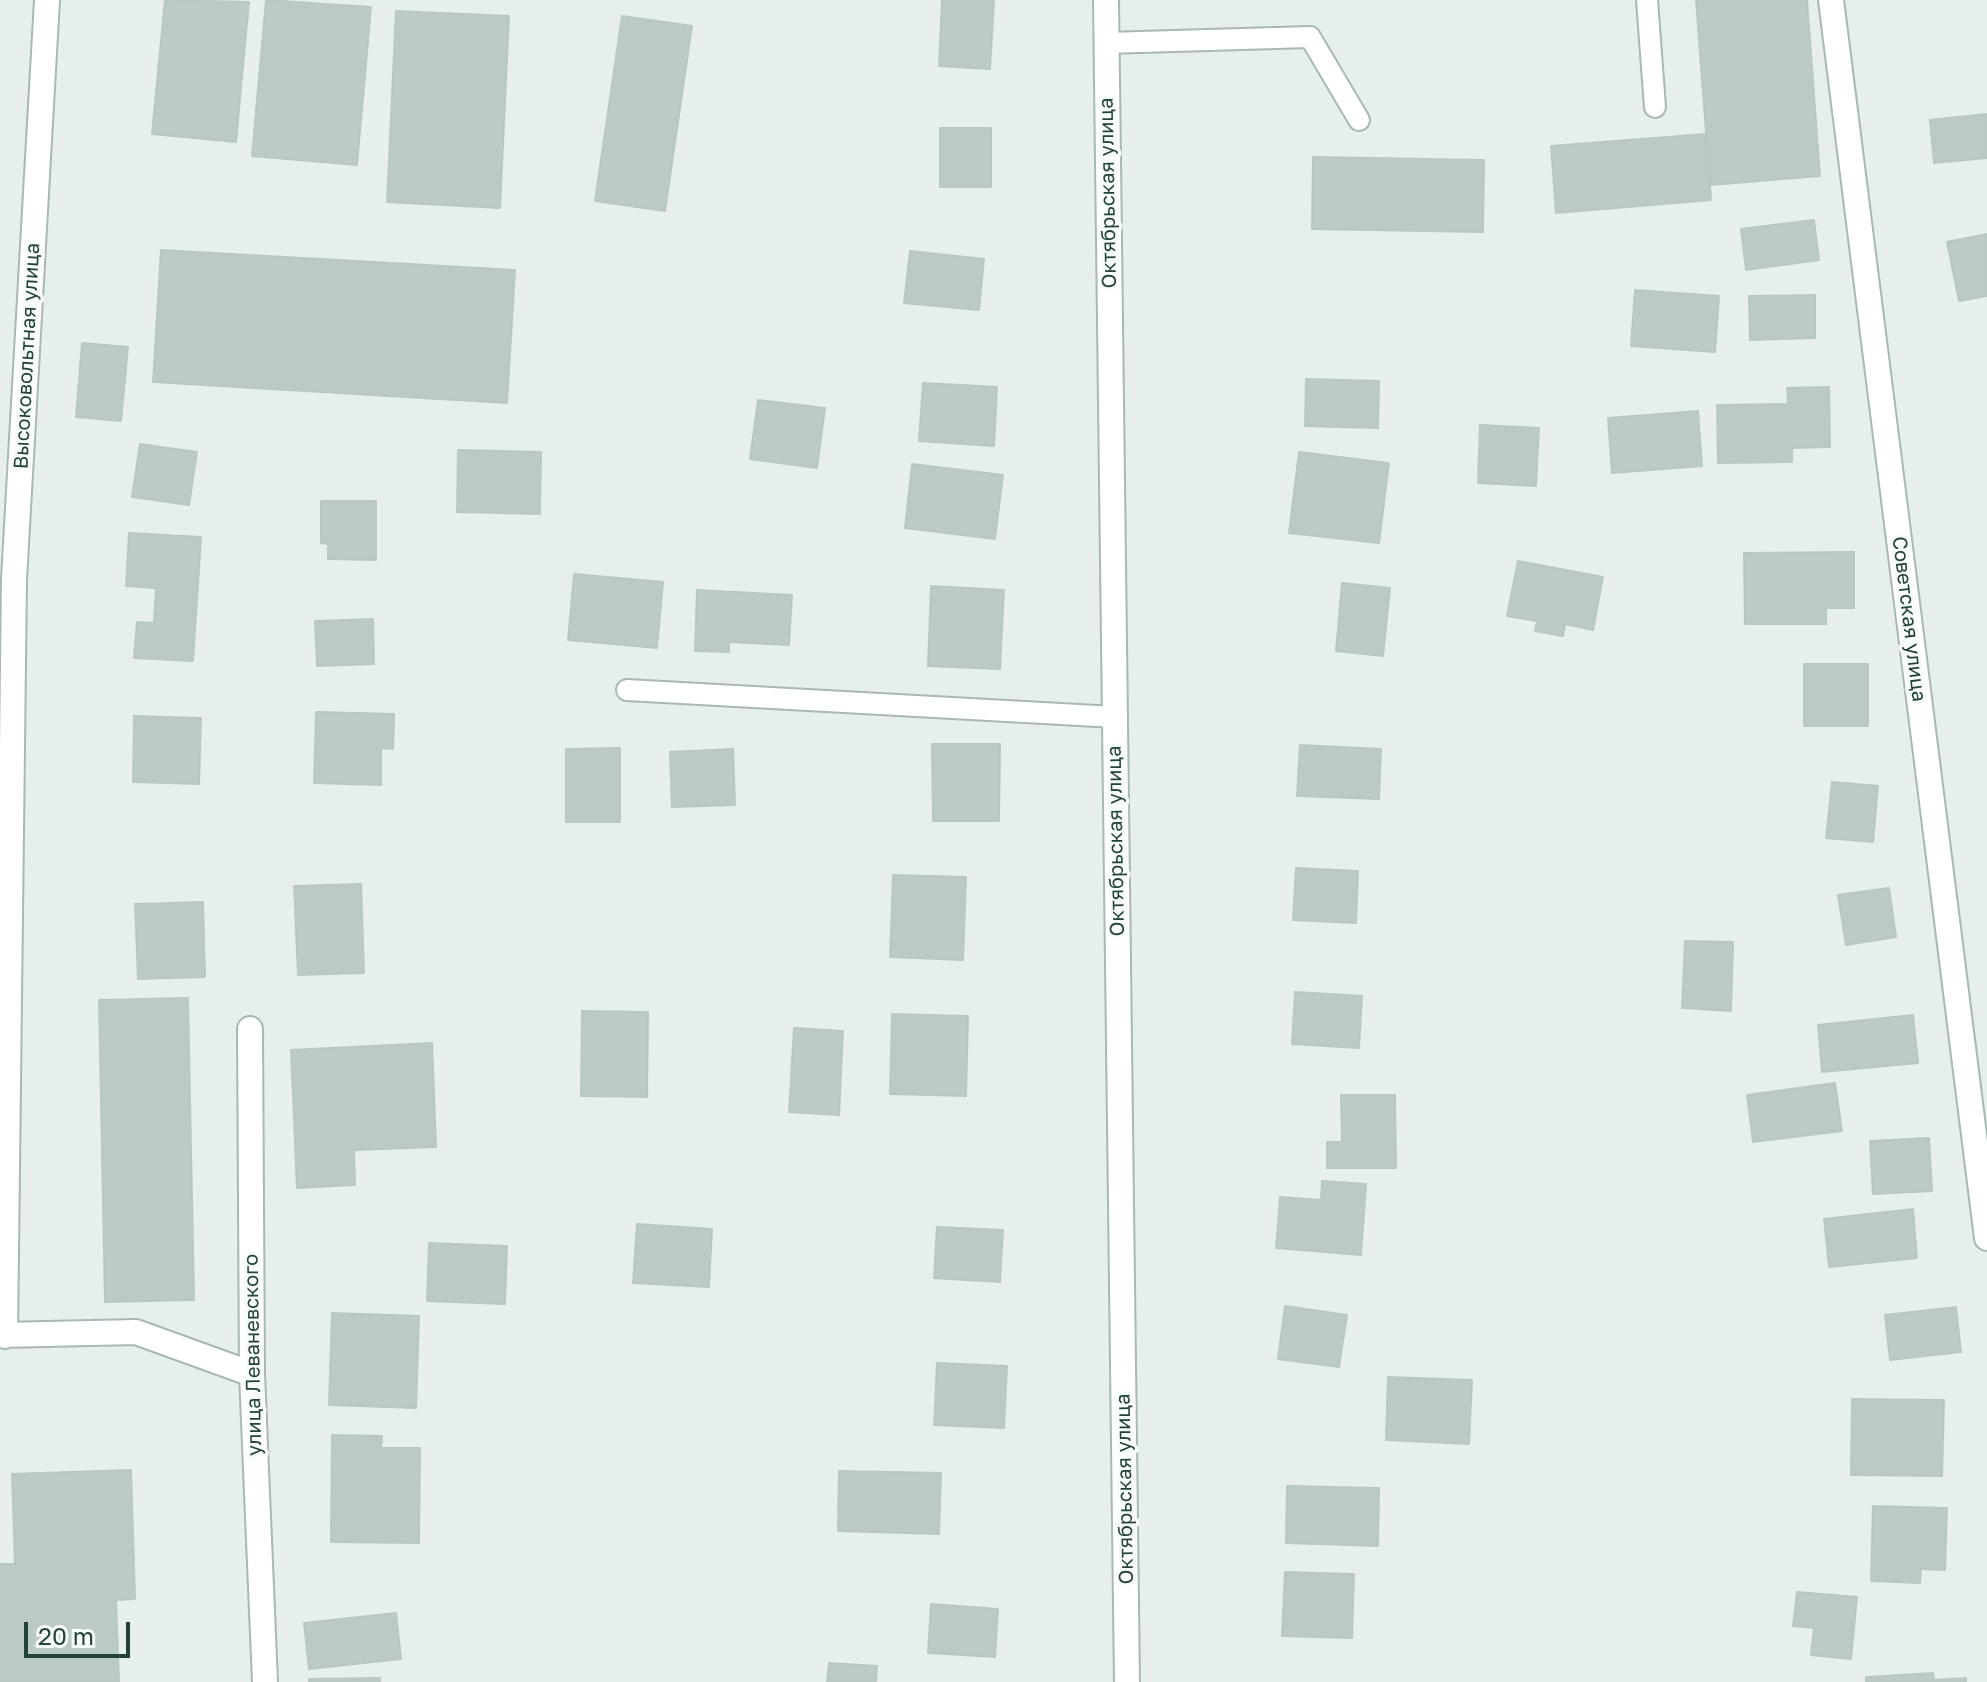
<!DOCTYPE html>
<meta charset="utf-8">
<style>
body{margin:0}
#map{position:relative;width:1987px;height:1682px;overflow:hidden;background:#e6efeb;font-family:"Golos Text",sans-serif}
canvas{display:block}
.scale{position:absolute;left:24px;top:1622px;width:106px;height:36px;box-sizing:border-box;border:4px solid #24423a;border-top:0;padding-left:10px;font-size:24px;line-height:28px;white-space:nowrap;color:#24423a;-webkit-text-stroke:6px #f7fbf9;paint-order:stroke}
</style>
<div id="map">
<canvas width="1987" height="1682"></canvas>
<div class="scale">20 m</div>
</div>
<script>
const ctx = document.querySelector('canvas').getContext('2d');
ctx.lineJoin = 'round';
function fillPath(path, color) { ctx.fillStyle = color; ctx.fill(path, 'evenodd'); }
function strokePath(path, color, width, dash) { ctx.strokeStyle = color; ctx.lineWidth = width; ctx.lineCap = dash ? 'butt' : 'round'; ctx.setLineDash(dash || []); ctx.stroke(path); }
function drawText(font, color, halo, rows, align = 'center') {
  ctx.font = font + ' "Golos Text",sans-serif'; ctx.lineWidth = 7; ctx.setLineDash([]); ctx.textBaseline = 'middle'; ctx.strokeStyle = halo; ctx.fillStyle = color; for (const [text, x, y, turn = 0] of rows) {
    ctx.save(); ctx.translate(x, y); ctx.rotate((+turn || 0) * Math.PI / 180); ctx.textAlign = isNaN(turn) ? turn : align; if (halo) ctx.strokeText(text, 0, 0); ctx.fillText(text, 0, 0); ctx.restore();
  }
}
const building = new Path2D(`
 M165,0L249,2L236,142L152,134Z
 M266,0L371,7L357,165L252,156Z
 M942,0H994L990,69L939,66Z
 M1696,0H1807L1820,176L1710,185Z
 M396,11L509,16L500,208L387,202Z
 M622,16L692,26L665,211L595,201Z
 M1987,114V158L1934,163L1930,120Z
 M940,128H991V187H940Z
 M1706,134L1711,200L1556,213L1551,146Z
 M1313,157L1484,160L1483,232L1312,229Z
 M1814,220L1819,260L1746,270L1741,229Z
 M1987,234V296L1959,301L1947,242Z
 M161,250L515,270L507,403L153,382Z
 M910,251L984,259L979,310L904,303Z
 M1635,290L1719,296L1715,352L1631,346Z
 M1815,295V338L1750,340L1749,296Z
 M82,343L128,347L121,421L76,417Z
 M1306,379L1379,381L1378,428L1305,426Z
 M923,383L997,387L994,446L919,441Z
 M1829,387L1830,447L1792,448V462L1718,463L1717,405L1788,404L1787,388Z
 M758,400L825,408L817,468L750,459Z
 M1698,411L1702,466L1612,473L1608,418Z
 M1480,425L1539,428L1536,486L1478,483Z
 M140,444L197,452L189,505L132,497Z
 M458,450L541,452L540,514L457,512Z
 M1299,452L1389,463L1379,543L1289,533Z
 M912,464L1003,475L995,539L905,528Z
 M321,501H376V560L328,559V544L321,543Z
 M129,533L201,537L193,661L134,658L137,622L154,623L156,588L126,586Z
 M1854,552V608H1826V624H1745L1744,553Z
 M1518,561L1603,577L1593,630L1565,624L1563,636L1535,631L1537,621L1507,616Z
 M574,574L663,582L657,648L568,640Z
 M1342,583L1390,588L1383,656L1336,651Z
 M931,586L1004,590L1000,669L928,666Z
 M697,590L792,595L789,645L729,642V652L695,651Z
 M373,619L374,664L317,666L315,621Z
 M1804,664H1868V726H1804Z
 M316,712L394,714L393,749L381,748V785L314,783Z
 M134,716L201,718L199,784L133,782Z
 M932,744H1000L999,821H933Z
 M1300,745L1381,749L1379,799L1297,796Z
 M620,748V822H566V749Z
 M733,749L735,805L672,807L670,752Z
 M1832,782L1878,786L1873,842L1826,838Z
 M1296,868L1358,871L1356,923L1293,920Z
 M893,875L966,877L963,960L890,957Z
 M361,884L364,973L298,975L294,886Z
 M1889,888L1896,937L1846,945L1838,895Z
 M203,902L205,977L138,979L135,904Z
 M1685,941L1733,942L1731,1011L1682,1008Z
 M1295,992L1362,996L1359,1048L1292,1044Z
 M188,998L194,1300L105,1302L99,1000Z
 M582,1011L648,1012L647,1097L581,1096Z
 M892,1014L968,1016L966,1096L890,1094Z
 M1913,1015L1918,1063L1822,1072L1818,1025Z
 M794,1028L843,1031L839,1115L789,1112Z
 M432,1043L436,1147L354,1150L355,1185L297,1188L291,1050Z
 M1835,1083L1842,1131L1753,1142L1747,1095Z
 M1341,1095H1395L1396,1168H1327V1142H1342Z
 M1929,1138L1932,1191L1873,1194L1870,1141Z
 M1322,1181L1366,1184L1361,1255L1276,1248L1280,1197L1321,1200Z
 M1913,1209L1917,1258L1829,1267L1824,1219Z
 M637,1224L712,1229L709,1287L633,1283Z
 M937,1227L1003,1230L1000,1282L934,1278Z
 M429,1243L507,1246L505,1304L427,1301Z
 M1285,1306L1347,1315L1339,1367L1278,1359Z
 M1956,1307L1961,1352L1890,1360L1885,1315Z
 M332,1313L419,1316L416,1408L329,1405Z
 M937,1363L1007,1366L1004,1428L934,1425Z
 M1388,1377L1472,1380L1469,1444L1386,1440Z
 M1852,1399L1944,1400L1942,1476L1851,1475Z
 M332,1435L382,1436L381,1448H420L419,1543L331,1542Z
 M131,1470L135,1599L116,1600L119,1682H0V1564H15L12,1474Z
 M839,1471L941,1473L939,1534L838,1531Z
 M1287,1486L1379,1488L1378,1546L1286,1543Z
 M1873,1506L1947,1508L1945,1570L1921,1569L1920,1583L1871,1581Z
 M1285,1572L1354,1574L1352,1638L1282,1636Z
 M1797,1592L1857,1597L1851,1659L1811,1655L1814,1628L1793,1626Z
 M931,1604L998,1609L995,1657L928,1653Z
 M396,1613L401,1659L309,1669L304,1623Z
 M829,1663L877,1666L876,1682H827Z
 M1933,1673L1934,1680L1966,1678V1682H1866V1677Z
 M380,1678V1682H309V1679Z`);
const service = new Path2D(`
 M1647,0L1655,107
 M1106,43L1310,37L1359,120
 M627,690L1115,717`);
const minor = new Path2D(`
 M1106,0L1127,1682
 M1831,0L1987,1238
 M250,1029L252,1374L265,1682
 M0,1335L136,1332L252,1374
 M5,1336L14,579L47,0`);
const streetNames = [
 ["Октябрьская улица",1108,193,-91],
 ["Высоковольтная улица",27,356,-87],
 ["Советская улица",1909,619,83],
 ["Октябрьская улица",1116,841,-91],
 ["улица Леваневского",253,1355,-91],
 ["Октябрьская улица",1125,1489,-91]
];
fillPath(building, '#bbcac4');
strokePath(building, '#b8c9c2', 2);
strokePath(service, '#a8b8b2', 24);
strokePath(minor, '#a8b8b2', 28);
strokePath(service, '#fff', 20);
strokePath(minor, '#fff', 24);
drawText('20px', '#24423a', '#f7fbf9', streetNames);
</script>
